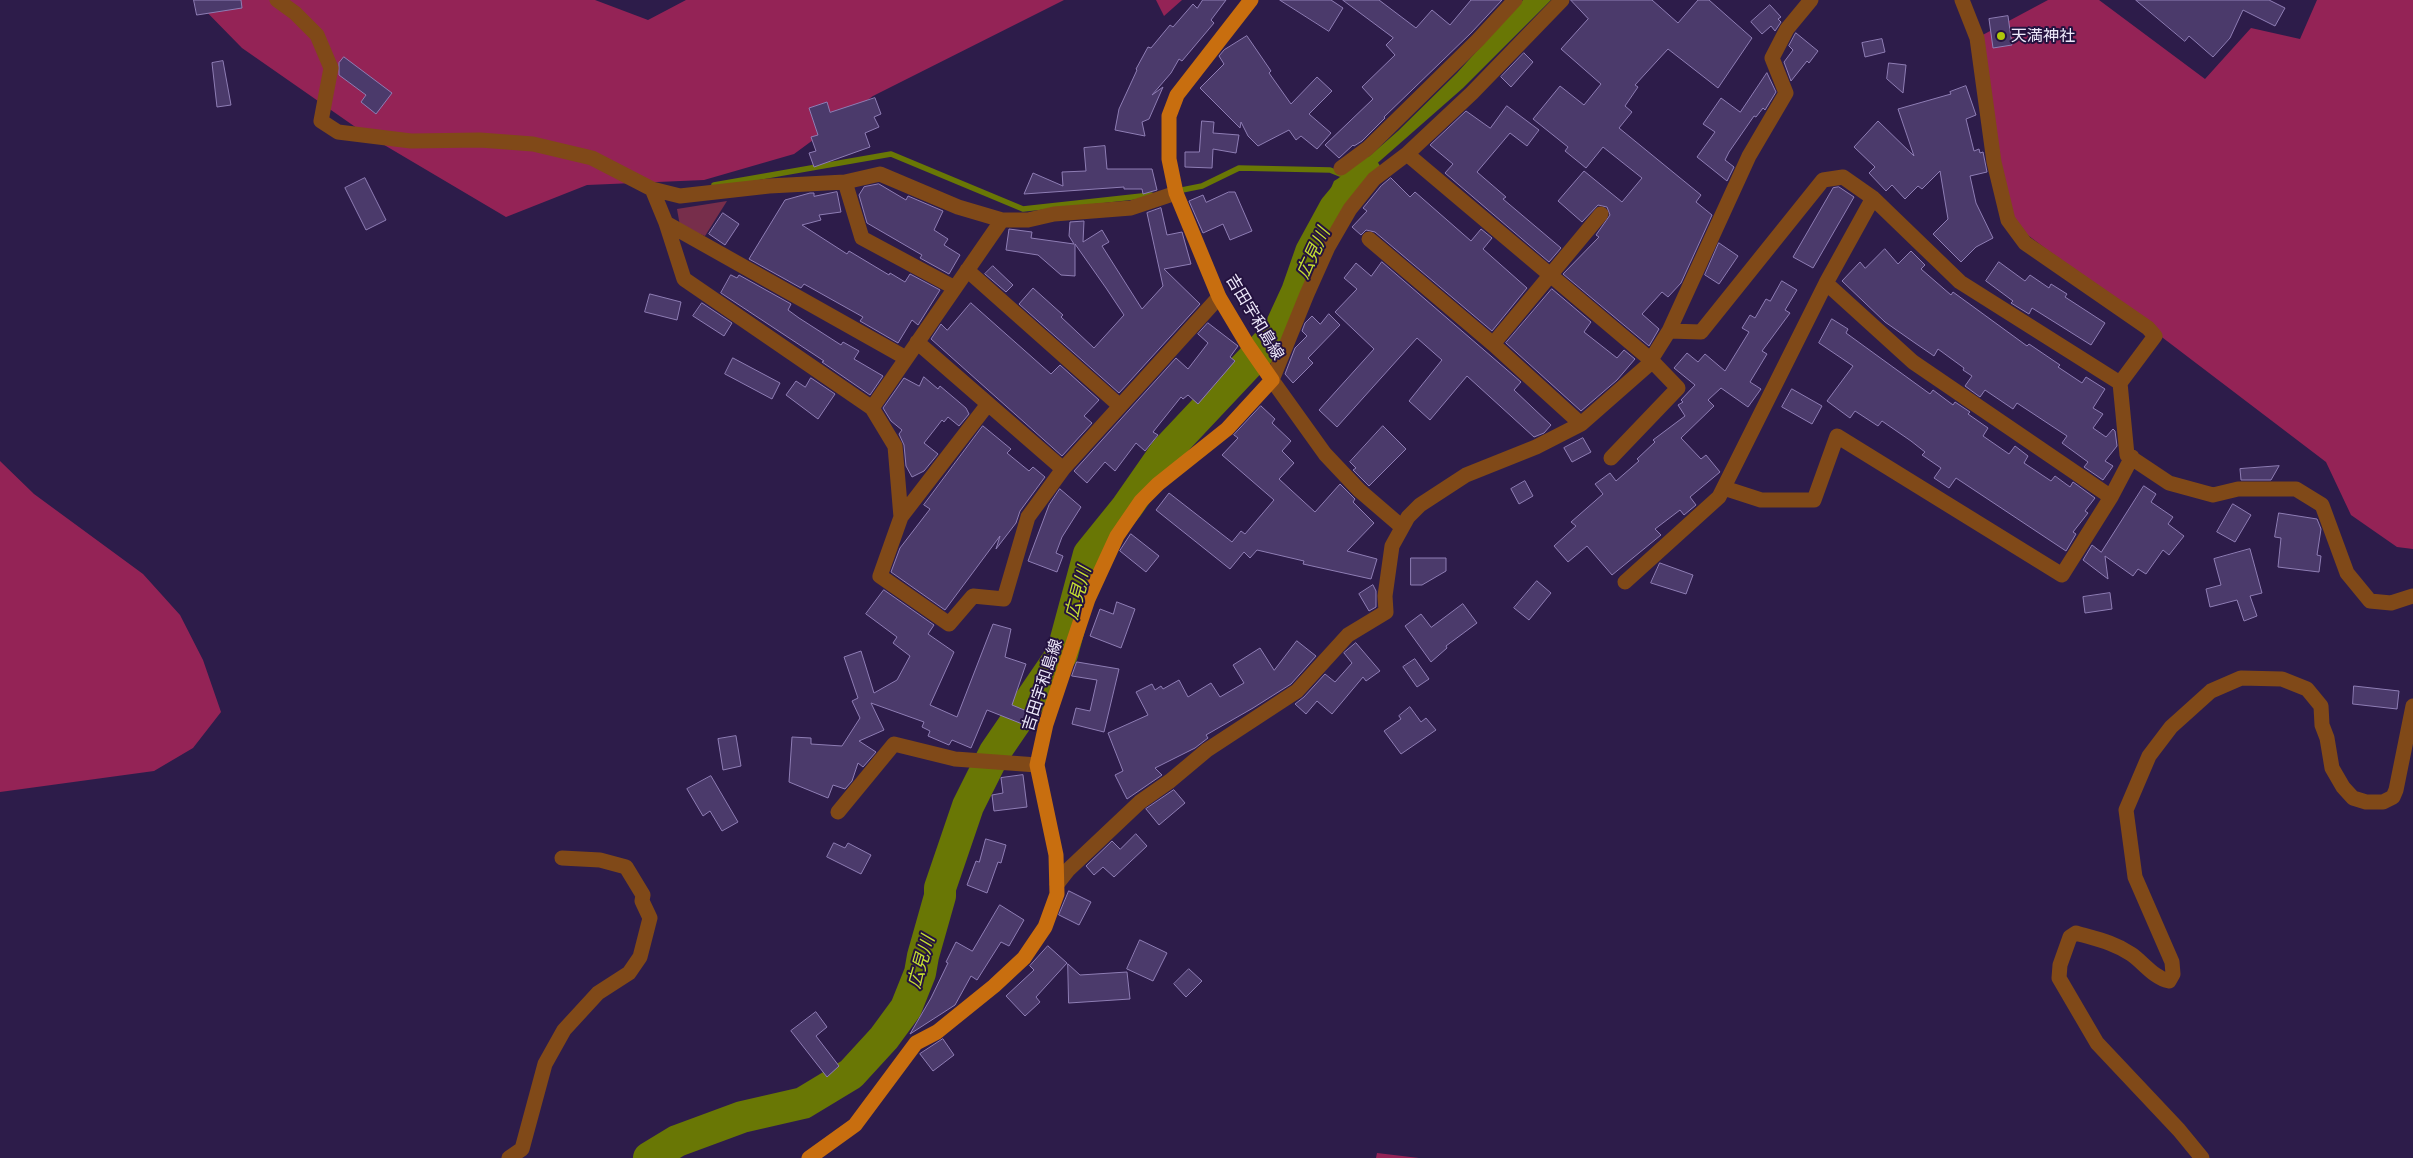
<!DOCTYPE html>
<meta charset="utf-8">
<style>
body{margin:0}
canvas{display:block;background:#2d1c4a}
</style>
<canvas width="2413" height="1158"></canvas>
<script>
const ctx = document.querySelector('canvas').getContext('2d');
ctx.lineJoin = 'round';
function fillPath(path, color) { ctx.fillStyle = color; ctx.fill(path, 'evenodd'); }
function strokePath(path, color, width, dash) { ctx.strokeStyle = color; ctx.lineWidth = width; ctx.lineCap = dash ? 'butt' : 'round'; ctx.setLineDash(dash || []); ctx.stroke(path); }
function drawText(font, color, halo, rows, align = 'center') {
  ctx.font = font + ' Barlow,"Noto Sans JP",sans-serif'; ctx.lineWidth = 4; ctx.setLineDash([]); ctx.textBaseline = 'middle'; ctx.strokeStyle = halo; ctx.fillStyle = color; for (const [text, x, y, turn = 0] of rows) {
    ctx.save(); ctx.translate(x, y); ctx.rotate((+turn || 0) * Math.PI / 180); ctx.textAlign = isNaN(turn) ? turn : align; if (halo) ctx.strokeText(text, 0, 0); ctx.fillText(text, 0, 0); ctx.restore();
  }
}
const green = new Path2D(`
 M727,201L705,236L680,226L677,209Z`);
const forest = new Path2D(`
 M195,0H595L648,20L686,0H1064L873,96L794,154L704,180L587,185L506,217L364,133L242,48Z
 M1156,0H1182L1164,16Z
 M2048,0H2099L2205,79L2251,28L2300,39L2317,0H2413V549L2397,547L2351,515L2326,462L2008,220L1977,38Z
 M0,461L34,494L143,574L180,615L203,660L221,712L193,748L154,771L0,792Z
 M1377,1153L1419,1158H1376Z`);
const water = new Path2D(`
 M1523,0H1551L1463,88L1373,167L1344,208L1326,200L1334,181L1357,167L1398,131L1457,73Z`);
const stream = new Path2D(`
 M714,185L891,154L1023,209L1151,195
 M1177,191L1202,186L1239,168L1330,170L1340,174`);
const river = new Path2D(`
 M649,1158L677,1141L742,1117L803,1103L851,1074L884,1038L906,1008L920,973L923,956L940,896V888L968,806L995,752L1062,654L1089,554L1127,507L1166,451L1279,331L1297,292L1311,252L1335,208L1365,172`);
const building = new Path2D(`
 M194,0H241L242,8L197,15Z
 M1203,0H1226L1211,20L1214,23L1182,61L1179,59L1171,73L1152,95L1163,87L1149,119L1142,122L1145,136L1115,130L1119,109L1137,70L1136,69L1148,47L1151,48L1170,25L1173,27L1193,4L1197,8Z
 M1280,0H1331L1343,8L1329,31Z
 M1343,0H1379L1416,28L1432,10L1450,25L1471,0H1502L1471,33L1384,117L1385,118L1362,141L1354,146L1353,145L1339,158L1325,145L1373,99L1362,87L1395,55L1386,45L1393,38Z
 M1571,0H1652L1678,23L1698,0H1709L1752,38L1718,88L1668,49L1635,85L1638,87L1625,106L1632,112L1619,128L1701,195L1696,202L1712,215L1681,283L1668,297L1662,292L1642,314L1659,329L1649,346L1563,274L1599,237L1596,235L1610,215L1607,207L1598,205L1582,222L1558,201L1584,171L1622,202L1642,178L1603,147L1586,168L1565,151L1568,147L1533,119L1560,86L1584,105L1601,84L1561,49L1588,19Z
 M2136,0H2269L2285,8L2275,26L2243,10L2230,38L2213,57L2189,36L2185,41Z
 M1770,5L1781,17L1778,19L1781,22L1775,31L1771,26L1762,34L1751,22Z
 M2008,16L2012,45L1993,48L1989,19Z
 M1796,33L1818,51L1809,63L1807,61L1791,81L1784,62L1793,50L1789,46Z
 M1247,36L1271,71L1269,73L1291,104L1317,77L1332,91L1309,114L1331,133L1317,149L1301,136L1296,140L1289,130L1258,146L1248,136L1241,122L1240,128L1200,88L1224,64L1219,56L1224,50Z
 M1882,39L1885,52L1865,57L1862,43Z
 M1524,53L1533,62L1511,87L1501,77Z
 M344,57L392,93L376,114L361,102L366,95L339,75V63Z
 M223,61L231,105L217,107L212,63Z
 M1889,63L1906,65L1903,93L1887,79Z
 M1767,73L1776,92L1765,110L1763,108L1756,117L1754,116L1729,152L1725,160L1734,167L1727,181L1697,157L1715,132L1703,124L1721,98L1740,112Z
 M1966,86L1976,115L1966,119L1974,151L1979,149L1980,153L1983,152L1987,172L1970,176L1976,203L1993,238L1976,247L1961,262L1933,234L1948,219L1940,171L1922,189L1918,186L1905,199L1892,185L1886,191L1869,173L1875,167L1854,147L1878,121L1914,156L1898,109L1951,94L1950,92Z
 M875,98L881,114L874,117L879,127L865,133L870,147L814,167L809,153L816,151L811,137L818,135L809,108L827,102L830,112Z
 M1507,106L1539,130L1527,146L1510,133L1477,172L1506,197L1503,199L1561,248L1549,262L1445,173L1453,164L1430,145L1466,111L1490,128Z
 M1202,121L1214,122L1213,133L1239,135L1236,153L1213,149L1212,168L1185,167V152H1199Z
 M1105,146L1107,169H1152L1157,190L1143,194L1142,189H1124V187L1024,194L1033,173L1063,186L1062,172L1086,171L1084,148Z
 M365,178L386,220L366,230L345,188Z
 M1391,178L1410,197L1415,192L1471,241L1481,229L1492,238L1483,249L1527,288L1492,331L1375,232L1366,230L1361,235L1352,227L1367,211L1363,208L1381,186Z
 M879,184L906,200L908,196L943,211L934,230L948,239L944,245L960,255L949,274L920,258L922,255L867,223L859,195L864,187Z
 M1839,187L1854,197L1813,268L1793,257L1833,188Z
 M837,192L841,212L819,215L821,220L802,225L847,254L849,251L889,275L890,273L905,282L910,274L940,290L918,325L912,320L898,343L860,321L863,317L804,284L801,288L749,259L785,200L810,193H814V196Z
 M1229,192H1235L1252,231L1230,240L1223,224L1203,233L1189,201L1203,195L1206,202Z
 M1161,208L1167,235L1182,232L1191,264L1164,269L1200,304L1119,393L1019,304L1033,288L1063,315L1061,317L1094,348L1124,315L1106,288L1075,244V276L1061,275L1038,255L1006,250L1009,229L1032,232L1031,238L1074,244L1069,236L1070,222L1084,221L1083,242L1102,230L1109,242L1102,246L1142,309L1163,286L1147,213Z
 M723,213L739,224L725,245L709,234Z
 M1719,243L1738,256L1719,284L1705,275Z
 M1885,249L1898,264L1911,251L1925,265L1921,269L1951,295L1953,292L2027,346L2029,344L2060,365L2058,367L2082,383L2086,377L2105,389L2093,408L2103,414L2093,428L2106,437L2113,429L2115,431L2117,446L2105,461L2113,466L2103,480L2084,467L2088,462L2062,443L2067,436L2017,403L2013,409L1985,390L1980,397L1965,386L1972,376L1963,370L1964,368L1938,349L1934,356L1915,343L1885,322L1842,281L1860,262L1865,268Z
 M1382,262L1521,382L1514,390L1551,425L1544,433L1534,437L1467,376L1430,420L1409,401L1442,360L1417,338L1337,427L1319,410L1374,349L1335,312L1357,289L1344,278L1356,263L1371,276Z
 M1999,262L2025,281L2030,275L2049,288L2051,284L2067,294L2065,297L2105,323L2091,345L2032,308L2029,314L2011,303L2013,301L1986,281Z
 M993,266L1013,285L1006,292L985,274Z
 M731,275L737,278L739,275L791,304L788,310L799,318L841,345L843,342L859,351L854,359L883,376L870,395L822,362L824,361L721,293Z
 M1782,281L1797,290L1785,310L1790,313L1762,351L1767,354L1750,382L1761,389L1748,407L1721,388L1708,400L1714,406L1681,438L1701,459L1706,455L1720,472L1690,497L1696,505L1684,515L1680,510L1655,529L1661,535L1612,575L1587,546L1568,562L1554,546L1576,526L1571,522L1603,494L1595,484L1610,473L1616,481L1639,461L1637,459L1655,442L1653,440L1685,416L1678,405L1683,402L1681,400L1695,385L1674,368L1687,353L1698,362L1705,354L1725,371L1749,332L1742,328L1750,315L1755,318L1766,299L1770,301Z
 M1552,289L1591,322L1584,332L1617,358L1624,350L1635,359L1617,380L1581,411L1506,343Z
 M650,294L681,302L677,320L645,312Z
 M702,303L732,323L724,336L693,316Z
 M971,303L1051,374L1060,365L1099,400L1084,416L1092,423L1062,456L931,339L941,324L947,330Z
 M1329,314L1340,325L1308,358L1313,363L1293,383L1285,374L1295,348L1307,336L1302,331L1305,323L1312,316L1320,324Z
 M1832,319L1848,329L1846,333L1930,394L1933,390L1953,405L1955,402L1970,412L1968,414L1988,428L1983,436L2009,454L2015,446L2028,456L2024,463L2051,481L2055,476L2070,487L2073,482L2095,498L2085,511L2088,513L2073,532L2076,534L2066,551L1956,478L1949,488L1934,478L1941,468L1922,455L1925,452L1911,441L1882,421L1878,426L1855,411L1850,418L1827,401L1853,366L1819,343Z
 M1208,323L1238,346L1230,357L1235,361L1198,404L1188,395L1183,399L1181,397L1153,432L1158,435L1145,451L1136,443L1115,471L1105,462L1087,483L1074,471L1176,358L1188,369L1208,343L1198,334Z
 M733,358L780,383L772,399L725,374Z
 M924,377L938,389L940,386L966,408L969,414L959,426L948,417L944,422L942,420L924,443L938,454L924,471L912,477L906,466L904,445L899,434L902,430L891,421L883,408L904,378L919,386Z
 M811,378L835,394L818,419L786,395L796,381L805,387Z
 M1792,389L1822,406L1812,424L1782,407Z
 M1261,406L1275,419L1272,423L1291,441L1282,451L1294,463L1279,479L1315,512L1340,484L1355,499L1353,502L1374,523L1347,551L1377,559L1371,579L1303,564L1304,561L1257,550L1250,558L1244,552L1230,569L1156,510L1169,493L1232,542L1241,531L1245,534L1274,500L1222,455L1238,438L1234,435Z
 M983,426L1011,449L1007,453L1029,471L1033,467L1045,477L1020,511L1016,523L996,549L1000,536L945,610L891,572L900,548L930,509L924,505Z
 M1383,426L1406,449L1369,486L1353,470L1356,468L1350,462Z
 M1583,438L1591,452L1572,462L1564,448Z
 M2279,466L2271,480H2241L2240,469Z
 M1525,481L1533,496L1519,504L1511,489Z
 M2144,486L2156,494L2151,502L2173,517L2168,524L2184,536L2169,555L2163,550L2146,574L2138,569L2133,576L2105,556L2108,579L2083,560L2092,545L2101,552Z
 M1060,489L1081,507L1062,537L1056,553L1063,556L1057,572L1028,561L1049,505Z
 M2233,504L2251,515L2235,542L2217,532Z
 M2279,513L2317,519L2321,529L2317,555L2321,556L2319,572L2278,567L2281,538L2275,537Z
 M1131,534L1159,556L1146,572L1120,551Z
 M2250,549L2262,593L2250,596L2257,616L2244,621L2237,600L2210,607L2206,589L2221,585L2214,559Z
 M1411,558H1446V571L1422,585H1411Z
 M1660,563L1693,575L1686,594L1651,583Z
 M1537,581L1551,593L1529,620L1514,608Z
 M1373,585L1376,591V607L1369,611L1359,594Z
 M884,590L934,625L928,634L954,652L930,705L957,717L993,624L1011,629L1005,657L1026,664L1012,705L1039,716L1035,729L987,710L971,748L952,740L949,745L928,736L930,731L922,727L924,722L871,703L884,730L859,741L876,752L863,767L858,763L852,781L845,789L833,785L828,798L789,782L792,737L811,738V744L842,746L860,718L852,701L858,698L844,657L861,651L874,693L897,680L910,656L893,643L897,637L866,614Z
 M2110,593L2112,609L2085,613L2083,597Z
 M1117,602L1135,609L1121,648L1090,636L1100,609L1113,614Z
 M1463,604L1477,623L1446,646L1447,648L1431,662L1405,626L1421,614L1431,627Z
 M1297,641L1316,656L1291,684L1253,708L1206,735L1208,738L1195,748L1155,768L1162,775L1127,799L1115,775L1123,771L1108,733L1148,715L1136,692L1152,684L1155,690L1161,686L1163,689L1179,680L1188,697L1211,683L1220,697L1244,683L1233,665L1260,648L1274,670Z
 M1356,643L1380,671L1366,681L1363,677L1332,714L1317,701L1306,714L1295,704L1304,697L1325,674L1335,682L1352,663L1344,653Z
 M1415,659L1429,679L1417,687L1403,667Z
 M1077,662L1119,669L1104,732L1072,724L1076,708L1090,711L1097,680L1072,676Z
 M2354,686L2399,691L2397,709L2353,704Z
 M1410,707L1421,722L1426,718L1436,730L1401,754L1384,731L1401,719L1399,716Z
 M736,736L741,766L723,770L718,739Z
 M1023,775L1027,807L994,811L992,795L1003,793L1001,778Z
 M711,776L738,822L722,831L710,811L703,816L687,789Z
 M1174,790L1185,803L1159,825L1146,809Z
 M1136,834L1147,846L1114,877L1103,867L1094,875L1086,866L1112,841L1120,849Z
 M986,839L1006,845L1001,863L998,862L987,893L967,885L976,861L979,862Z
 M834,843L845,848L848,843L871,855L861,874L827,857Z
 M1069,891L1091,902L1079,925L1059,915Z
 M1000,905L1024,920L1009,946L1001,942L977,980L971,976L955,1005L910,1034L931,998L948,963L946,962L956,942L972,951Z
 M1140,940L1167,953L1153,981L1127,969Z
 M1048,946L1067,963L1036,997L1040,1002L1025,1016L1006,996L1034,970L1030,966Z
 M1068,964L1080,975L1127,972L1130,999L1069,1003Z
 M1189,969L1202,981L1186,997L1174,984Z
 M816,1012L827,1027L816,1036L839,1066L827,1077L791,1031Z
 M943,1039L954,1055L933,1071L920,1054Z`);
const minor = new Path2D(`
 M277,0L295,13L317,35L331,68L321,121L338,132L411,141L480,140L533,144L592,158L652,189L680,196L769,186L845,182L880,174L958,207L1002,220H1028L1054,214L1131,208L1176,193
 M1962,0L1977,38L1994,162L2008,220L2025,243L2148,328L2155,336L2120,383L2127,455L2169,483L2213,495L2238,489H2296L2322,505L2347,573L2370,601L2391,603L2413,596
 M1407,154L1651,360L1678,388L1611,458
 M1341,168L1368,148L1478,40L1515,0
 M845,182L862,238L955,288
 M652,189L666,223L684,279L872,408L895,446L901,517L880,576L949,624L973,596L1004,599L1028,517L1063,469L1219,297
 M666,223L906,358
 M1369,239L1493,344L1581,424
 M967,270L1120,406
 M1826,283L1913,362L2111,497
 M1669,331L1701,332L1823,180L1843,177L1873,198L1960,282L2120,383
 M917,342L1063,469
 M1493,344L1601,214
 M872,408L1002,220
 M1724,488L1761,500H1814L1837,436L2062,575L2111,497L2132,457
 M901,517L988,404
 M1402,527L1359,490L1325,454L1272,380L1307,294L1328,247L1350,209L1374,179L1407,154L1472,93L1562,0
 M1625,582L1719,497L1826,283L1873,198
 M838,812L894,744L955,759L1037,765
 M1057,884L1068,870L1140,802L1170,781L1207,750L1297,691L1348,635L1386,612L1385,596L1392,546L1408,517L1420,505L1466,475L1536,447L1581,424L1647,366L1669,331L1749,156L1786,93L1772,58L1787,29L1811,0
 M509,1158L522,1149L545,1064L564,1030L598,993L629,973L640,957L650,918L642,901L643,895L626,867L600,860L562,858
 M2202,1158L2179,1130L2097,1043L2059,978L2060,965L2070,937L2076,933C2096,939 2113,942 2131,954C2143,962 2154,978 2169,981L2173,974L2172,962L2135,877L2126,810L2149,756L2171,727L2211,691L2241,678L2282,679L2307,689L2321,706L2322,725L2327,738L2332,768L2343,787L2353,798L2366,802H2383L2393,797L2396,790L2413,706`);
const major = new Path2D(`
 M809,1158L855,1125L916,1043L937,1032L994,986L1024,958L1045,927L1057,894L1056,855L1037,765L1046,724L1088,599L1117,536L1141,501L1158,484L1227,429L1272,380L1247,344L1219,297L1176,193L1169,159V116L1177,95L1251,0`);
const markers = [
 [2001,36,5,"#aec50a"]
];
const poiNames = [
 ["天満神社",2011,36]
];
const streetNames = [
 ["吉田宇和島線",1255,317,59],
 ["吉田宇和島線",1042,685,-72]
];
const waterNames = [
 ["広見川",1313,253,-65],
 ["広見川",1078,593,-75],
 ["広見川",921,962,-74]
];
fillPath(green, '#772e4b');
fillPath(forest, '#942356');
fillPath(water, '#697705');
strokePath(stream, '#697705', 5.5);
strokePath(river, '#697705', 32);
fillPath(building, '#4b3a6b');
strokePath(building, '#8e7db4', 1);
strokePath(minor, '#804918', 15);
strokePath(major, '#c86e0f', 15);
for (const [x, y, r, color] of markers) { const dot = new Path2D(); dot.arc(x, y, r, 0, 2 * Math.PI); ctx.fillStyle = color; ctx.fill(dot); strokePath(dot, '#24123f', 2); }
drawText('16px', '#eee9fb', '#24123f', poiNames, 'left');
drawText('16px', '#eee9fb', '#24123f', streetNames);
drawText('italic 18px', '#c5de32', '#24123f', waterNames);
</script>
